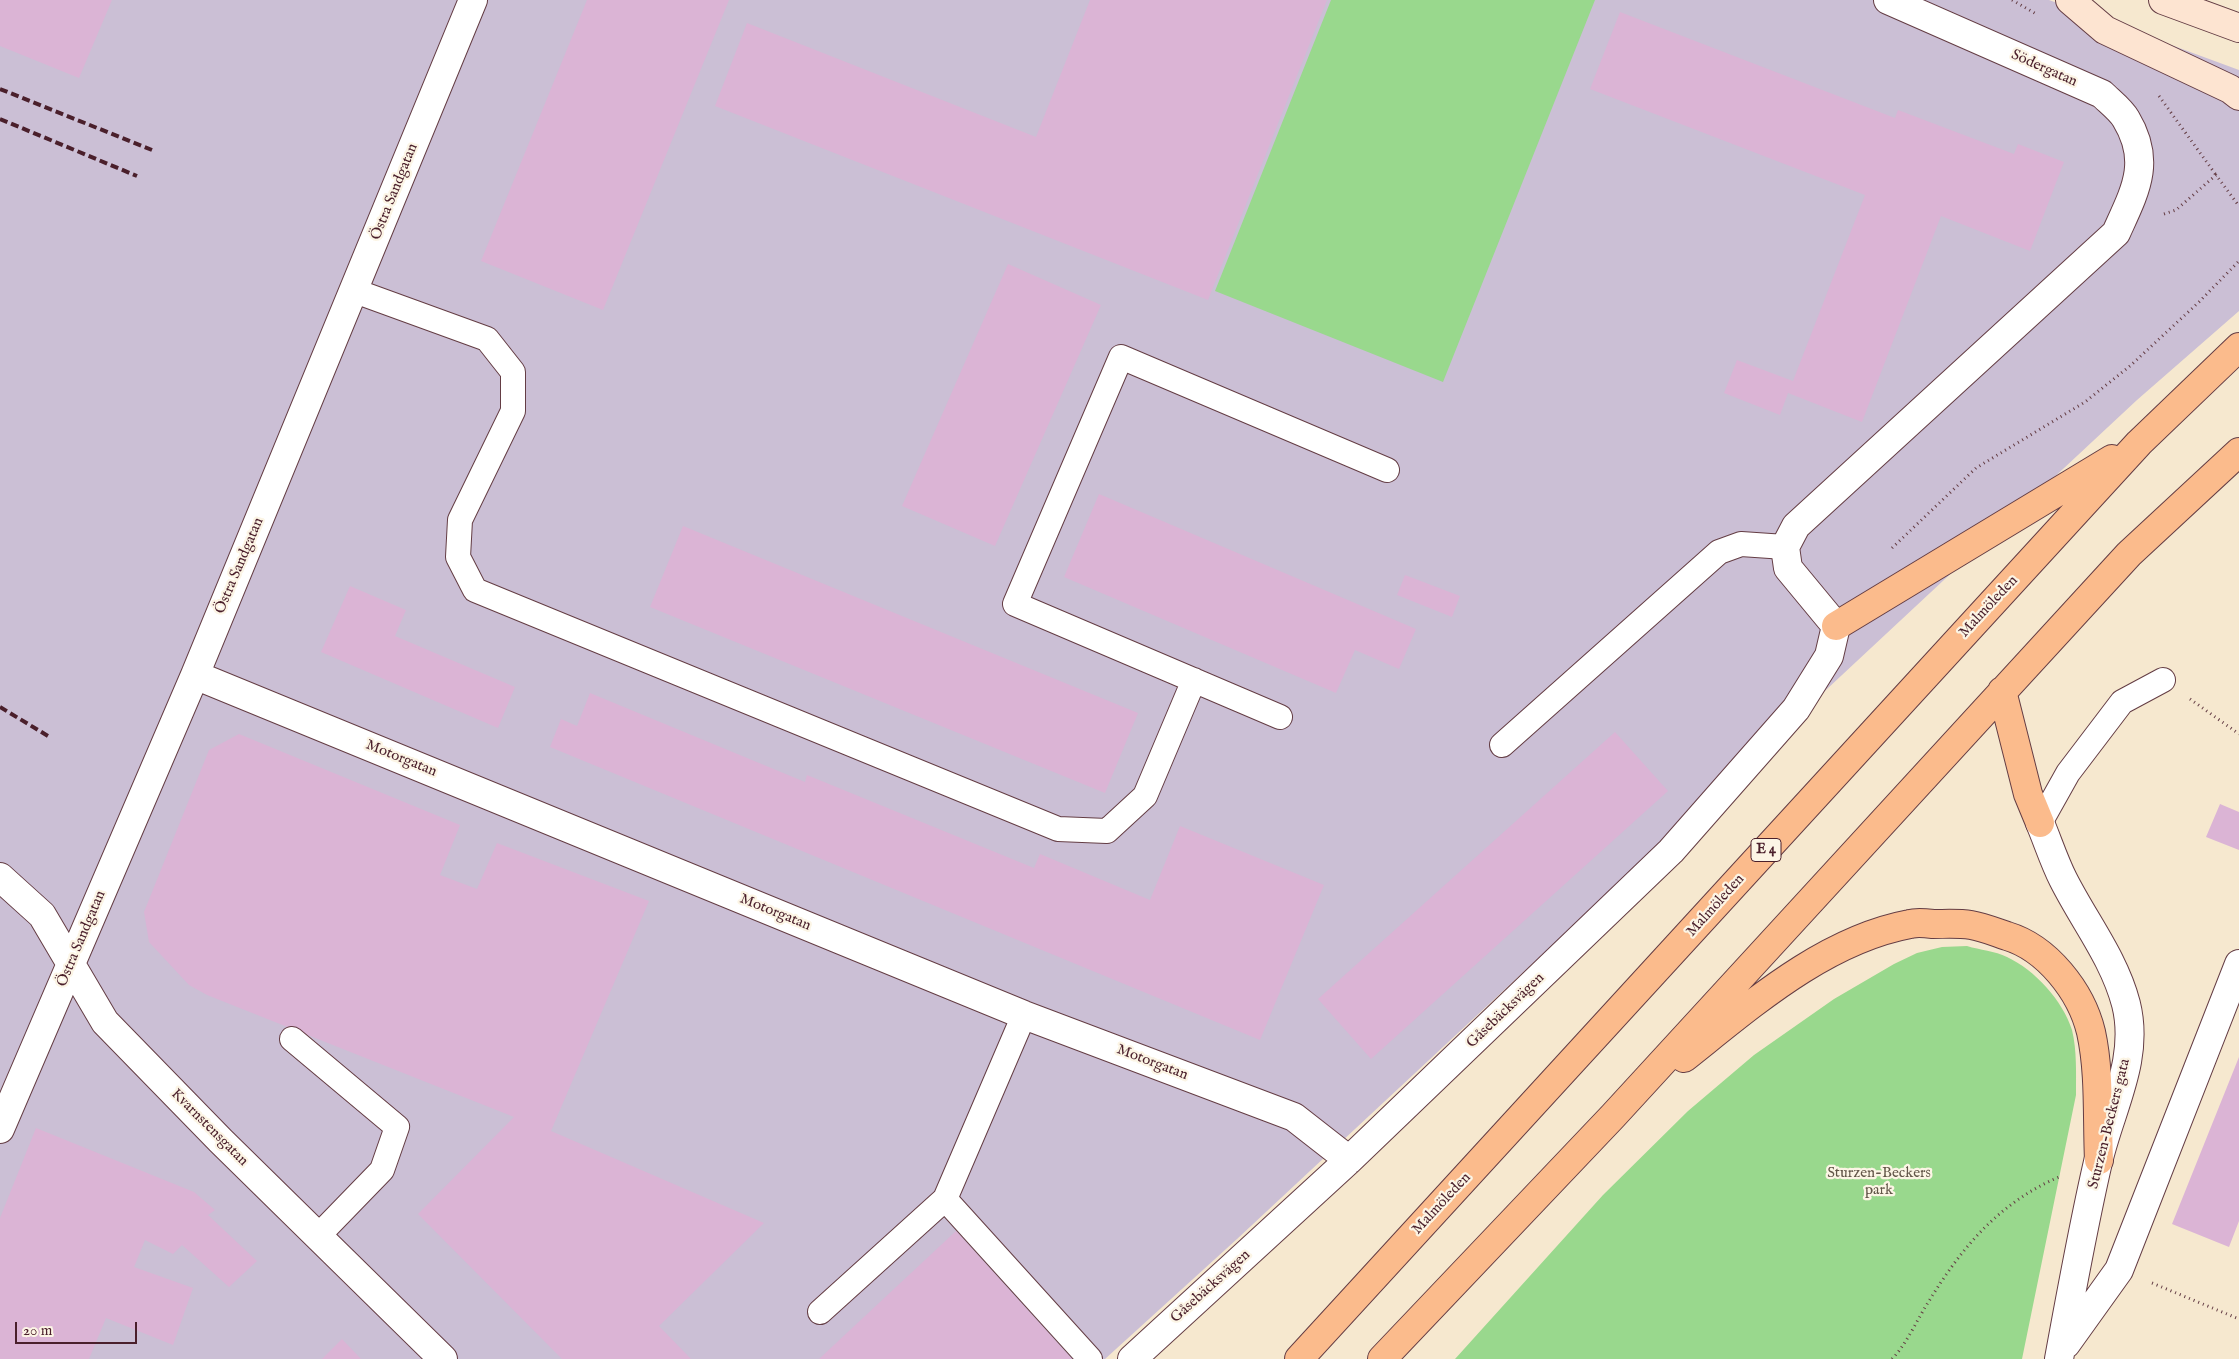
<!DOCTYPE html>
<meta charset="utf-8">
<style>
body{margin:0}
#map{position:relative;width:2239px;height:1359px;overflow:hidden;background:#f6e8cf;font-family:"IM FELL English",serif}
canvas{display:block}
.scale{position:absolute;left:15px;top:1322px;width:122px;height:22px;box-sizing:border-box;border:2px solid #4a1f2b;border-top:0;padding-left:6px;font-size:15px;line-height:18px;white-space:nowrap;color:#4a1f2b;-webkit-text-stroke:4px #fcf5e5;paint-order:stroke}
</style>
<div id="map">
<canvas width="2239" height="1359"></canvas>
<div class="scale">20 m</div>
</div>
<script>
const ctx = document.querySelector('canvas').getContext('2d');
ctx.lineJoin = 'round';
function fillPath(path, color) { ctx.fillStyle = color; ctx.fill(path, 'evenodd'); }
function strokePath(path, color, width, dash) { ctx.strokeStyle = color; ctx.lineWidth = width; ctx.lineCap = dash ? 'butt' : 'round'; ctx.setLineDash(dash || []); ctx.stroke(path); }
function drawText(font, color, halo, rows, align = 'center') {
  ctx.font = font + ' "IM FELL English",serif'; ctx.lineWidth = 4.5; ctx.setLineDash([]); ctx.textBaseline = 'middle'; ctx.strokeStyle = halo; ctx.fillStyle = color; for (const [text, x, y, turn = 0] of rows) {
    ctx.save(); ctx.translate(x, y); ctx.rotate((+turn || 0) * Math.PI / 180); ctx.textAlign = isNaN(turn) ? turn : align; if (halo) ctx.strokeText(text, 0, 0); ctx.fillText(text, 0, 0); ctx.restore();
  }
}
const industrial = new Path2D(`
 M0,0H2049L2239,70V311L2137,400L1237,1239L1105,1359H0Z`);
const green = new Path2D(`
 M1331,0H1595L1443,382L1215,291Z
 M1967,946C1980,950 1995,951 2007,957C2035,970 2063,1001 2072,1030C2077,1050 2076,1074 2076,1095L2022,1359H1455L1603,1195L1688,1111L1754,1055L1834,999L1894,964L1917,953L1942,947Z`);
const building = new Path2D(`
 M0,0H112L79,78L0,46Z
 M587,0H729L603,310L481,261Z
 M1090,0H1327L1208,300L715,106L747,23L1036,137Z
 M1620,12L1895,118L1898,110L2014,154L2018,144L2064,162L2030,251L1941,216L1862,422L1788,393L1780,415L1724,393L1737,360L1793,381L1865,195L1590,89Z
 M1008,264L1101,305L995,546L902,506Z
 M1099,494L1416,629L1399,669L1355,650L1336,693L1064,577Z
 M683,526L1138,713L1105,793L650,607Z
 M1405,575L1460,596L1452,617L1397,595Z
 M350,586L406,610L395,636L515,687L498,728L321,652Z
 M590,693L805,782L807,775L1034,868L1040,854L1150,900L1180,826L1324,885L1260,1040L550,747L561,719L577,726Z
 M1615,732L1668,791L1371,1059L1318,999Z
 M239,734L460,825L440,875L477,889L497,843L649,901L551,1131L764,1223L659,1326L691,1359H562L418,1214L514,1117L207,995L189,985L149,942L144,912L209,750Z
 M2220,804L2239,812V850L2206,837Z
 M2239,1057V1221L2229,1247L2172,1224Z
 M36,1128L194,1192L215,1210L208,1215L257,1261L229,1287L182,1245L173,1254L145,1240L134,1267L193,1288L173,1345L106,1318L89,1359H0V1218Z
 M956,1231L1072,1359H819Z
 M342,1339L361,1359H322Z`);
const path = new Path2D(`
 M2012,0L2038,15
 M2159,96L2216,175
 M2164,214L2176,210L2216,175L2239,206
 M1892,548L1976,468L2085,402L2130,366L2199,302L2239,261
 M2190,699L2239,734
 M2152,1283L2239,1319
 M1892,1359C1906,1345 1918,1318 1929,1301C1962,1247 2000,1202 2059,1177`);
const lane = new Path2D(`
 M355,291L487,339L513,372V411L460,520L458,557L475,590L1058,829L1107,831L1145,796L1194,680
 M1280,717L1015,604L1121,357L1387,470
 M1502,745L1719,552L1741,544L1785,547
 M2040,823L2068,773L2122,702L2163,680
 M292,1039L397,1127L382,1170L318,1236
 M945,1199L1090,1359
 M820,1312L945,1199L1024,1015`);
const street = new Path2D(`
 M195,675L1024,1015L1294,1117L1349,1160
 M2040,823C2048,842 2054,861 2063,879C2084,921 2114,958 2126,1004C2140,1060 2110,1109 2098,1162C2083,1227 2071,1293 2059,1359
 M0,877L42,915L105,1022L221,1141L443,1359
 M0,1129L195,675L473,0
 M2066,1344L2119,1270L2239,964
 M1132,1359L1349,1160L1671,851L1796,709L1829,656L1836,626L1788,568L1785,547L1796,526L2116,233C2135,191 2152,162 2126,119C2121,110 2109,101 2102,94L1888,0`);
const secondary = new Path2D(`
 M2070,0L2105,30L2230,89L2239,96
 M2163,0L2239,28`);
const highway = new Path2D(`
 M1836,626L2112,459
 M2002,691L2028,794L2040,823
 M1684,1058C1751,1005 1824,940 1910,924C1917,922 1925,923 1933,924C1945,924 1958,923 1971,925C1983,927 1995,932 2007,936C2047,948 2081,991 2091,1032C2100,1073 2097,1118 2099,1160
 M1299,1359L2139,443L2239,347
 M1382,1359L1613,1116L2129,554L2239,452`);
const rail = new Path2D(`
 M0,89L152,150
 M0,119L137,176
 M0,707L48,736`);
const shields = [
 [1766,850,30]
];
const shieldNames = [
 ["E 4",1766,850]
];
const streetNames = [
 ["Södergatan",2044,69,24],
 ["Östra Sandgatan",395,192,-68],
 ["Östra Sandgatan",240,566,-67],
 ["Malmöleden",1989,607,-47],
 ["Motorgatan",401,759,22],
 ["Malmöleden",1716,906,-48],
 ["Motorgatan",775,913,22],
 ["Östra Sandgatan",82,939,-67],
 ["Gåsebäcksvägen",1506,1011,-44],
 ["Motorgatan",1152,1063,21],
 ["Sturzen-Beckers gata",2110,1124,-76],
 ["Kvarnstensgatan",209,1128,45],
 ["Malmöleden",1442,1204,-47],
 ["Gåsebäcksvägen",1211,1287,-42]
];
const parkNames = [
 ["Sturzen-Beckers",1879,1174],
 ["park",1879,1191]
];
fillPath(industrial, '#cbbfd5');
fillPath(green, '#99d88d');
fillPath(building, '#dbb4d5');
strokePath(lane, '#643d44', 26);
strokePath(street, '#643d44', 30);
strokePath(secondary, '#643d44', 30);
strokePath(highway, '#643d44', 30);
strokePath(path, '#643d44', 3, [1, 4]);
strokePath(lane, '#fff', 24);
strokePath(street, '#fff', 28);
strokePath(secondary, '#fde4d1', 28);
strokePath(highway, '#fbbb8c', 28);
strokePath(rail, '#4a1f2b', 4, [8, 4]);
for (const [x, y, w] of shields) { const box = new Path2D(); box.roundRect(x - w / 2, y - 11.5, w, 23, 4); ctx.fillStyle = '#fcf5e5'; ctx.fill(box); strokePath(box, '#4a1f2b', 1); }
drawText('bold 14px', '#4a1f2b', null, shieldNames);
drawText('15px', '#4a1f2b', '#fcf5e5', streetNames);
drawText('15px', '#625648', '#fcf5e5', parkNames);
</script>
